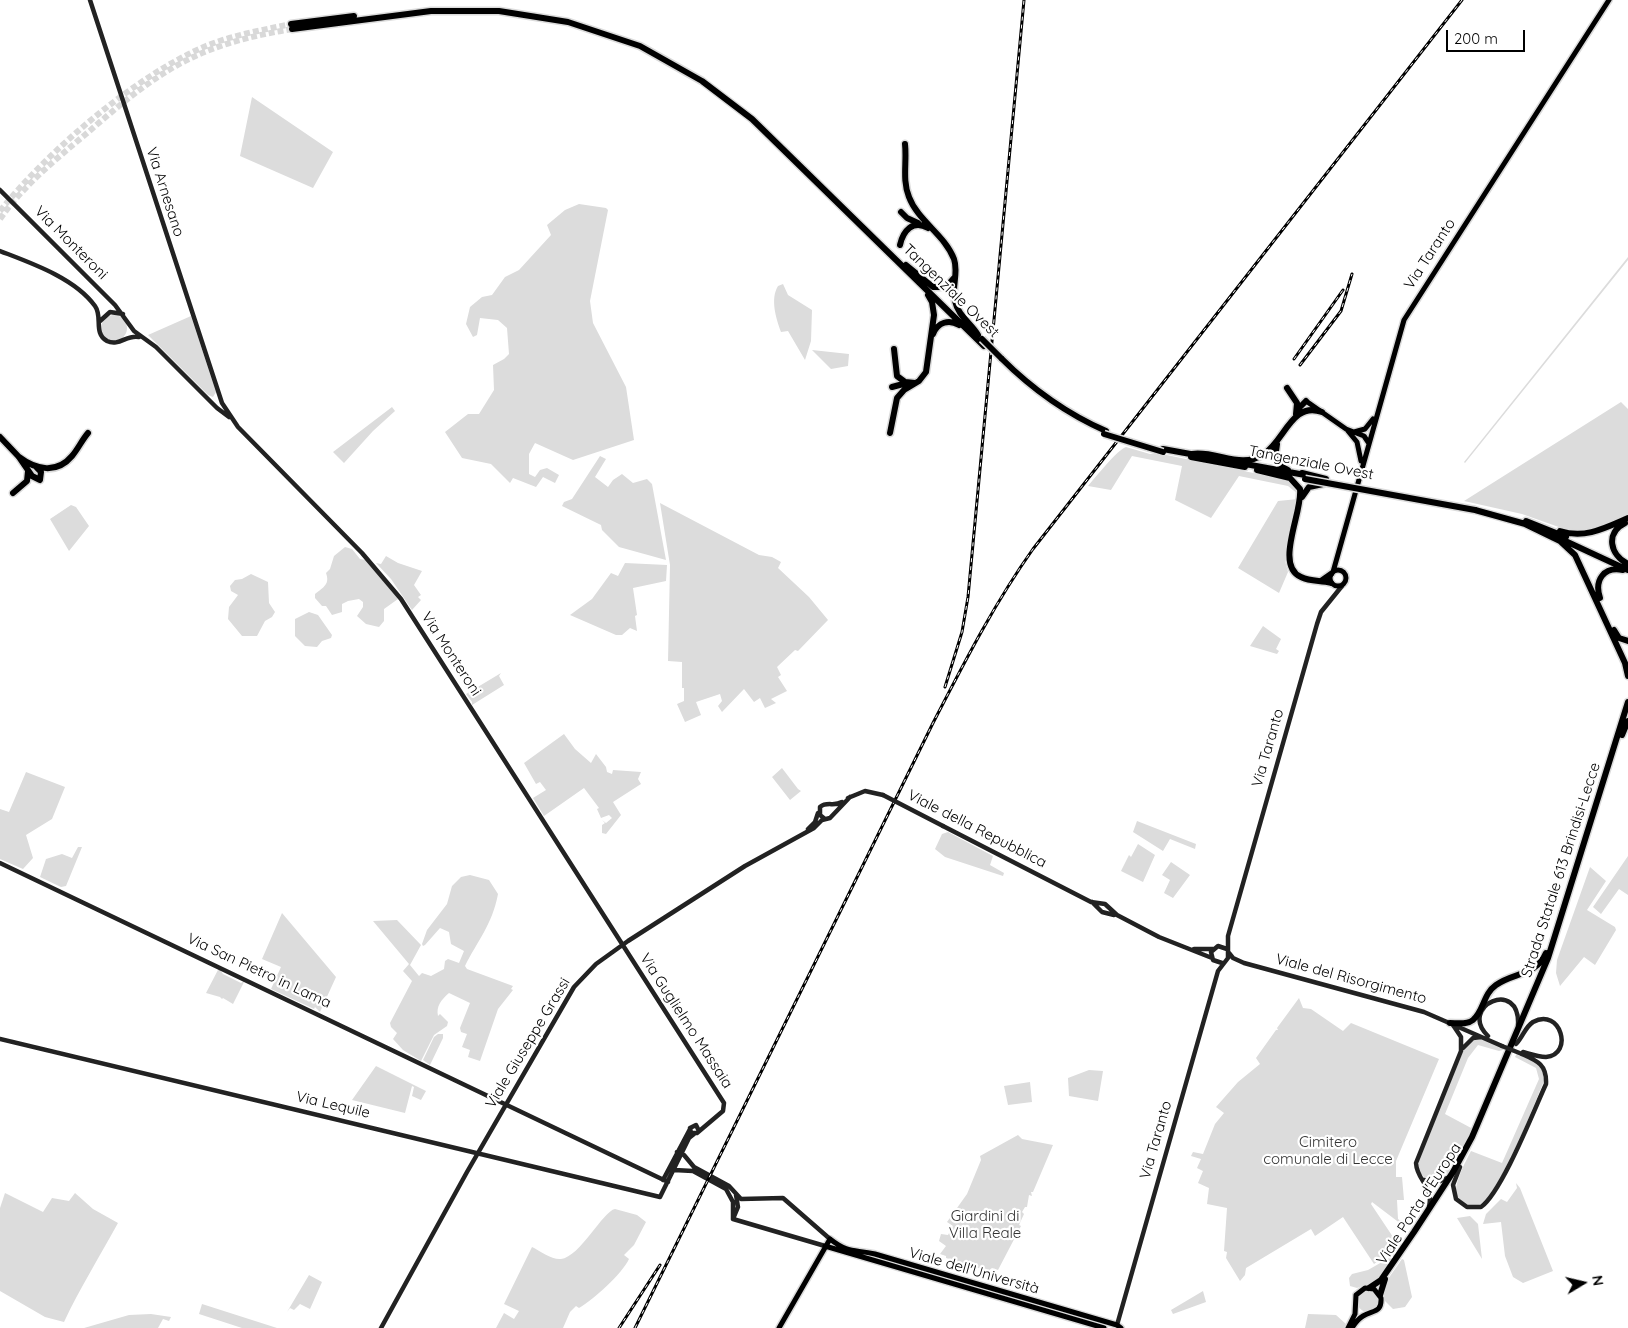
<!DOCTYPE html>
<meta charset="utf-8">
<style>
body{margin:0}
#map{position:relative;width:1628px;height:1328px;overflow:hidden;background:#fff;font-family:Quicksand,sans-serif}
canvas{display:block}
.north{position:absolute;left:1558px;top:1258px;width:50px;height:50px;-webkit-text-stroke:4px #fff;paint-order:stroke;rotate:81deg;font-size:14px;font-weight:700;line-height:20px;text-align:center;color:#000}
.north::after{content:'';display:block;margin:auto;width:18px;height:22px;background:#000;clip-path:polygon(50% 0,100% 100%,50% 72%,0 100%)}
.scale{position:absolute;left:1446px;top:30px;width:79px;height:22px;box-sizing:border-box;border:2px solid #000;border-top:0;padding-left:6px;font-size:15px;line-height:18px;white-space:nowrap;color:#000;-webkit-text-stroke:4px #fff;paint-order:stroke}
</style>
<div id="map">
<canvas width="1628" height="1328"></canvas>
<div class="north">N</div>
<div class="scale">200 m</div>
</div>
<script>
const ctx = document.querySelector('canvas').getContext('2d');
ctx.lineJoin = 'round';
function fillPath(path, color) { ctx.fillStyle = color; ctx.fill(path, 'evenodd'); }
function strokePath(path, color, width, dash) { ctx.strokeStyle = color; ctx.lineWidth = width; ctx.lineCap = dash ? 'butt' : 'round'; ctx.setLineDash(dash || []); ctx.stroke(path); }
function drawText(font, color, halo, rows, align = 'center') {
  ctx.font = font + ' Quicksand,sans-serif'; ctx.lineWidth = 4.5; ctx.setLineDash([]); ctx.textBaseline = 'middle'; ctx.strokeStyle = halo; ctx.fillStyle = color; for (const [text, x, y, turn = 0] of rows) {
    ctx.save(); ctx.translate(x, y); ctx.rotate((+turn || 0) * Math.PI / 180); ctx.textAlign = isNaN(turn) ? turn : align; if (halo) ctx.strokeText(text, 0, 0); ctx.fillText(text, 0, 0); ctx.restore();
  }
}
const green = new Path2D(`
 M252,97L333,152L313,188L240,156Z
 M579,204L606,208L608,210L590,301L593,323L626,387L634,440L573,460L535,443L529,454V474L535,477L540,470L547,468L559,475L555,483L543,477L536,487L513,478L510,483L491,464L462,458L445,432L468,414H479L494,390L493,365L504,359L509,354L507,328L498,320L480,318L477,335L473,337L466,324L470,307L482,297L492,295L505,277L519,270L551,235L547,225L565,210Z
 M1628,257V260L1465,463L1464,462Z
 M783,284L788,295L812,310L811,341L805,360L788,331L781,332C776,318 770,299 778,286Z
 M101 328a13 13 0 1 1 26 0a13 13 0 1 1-26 0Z
 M191,316L216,392L213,397L208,395L148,335Z
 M812,350L849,354L848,366L831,369Z
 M1621,402L1628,409V516L1602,526L1582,531H1570L1522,514L1464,501Z
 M392,407L395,411L373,431L344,463L333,452Z
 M1126,447L1150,454L1157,453L1287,480L1295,484L1298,494L1288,486L1239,476L1211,518L1175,500L1182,466L1132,456L1111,490L1088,486C1095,478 1118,449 1126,447Z
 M600,456L606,459L595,477L608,487L613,480L622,474L633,483L647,479L652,484L666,560L619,547L602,530L601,525L562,506L564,502L572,499Z
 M1298,499L1286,554L1285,561L1288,572L1279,593L1238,568L1278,501Z
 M660,503L759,555L772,557L781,562L778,568L809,597L828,620L798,651L795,650L777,667L781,675L778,677L787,691L771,699L776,703L765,708L760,698L754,702L744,689L722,712L718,706L722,701L720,694L696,702L701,715L685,722L677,704L684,701V688H682V662L668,661L670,565Z
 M71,505L76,507L89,526L69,551L50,519Z
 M345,547L352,549L360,559L366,560L398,599L384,609V621L379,627L366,624L357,616L363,607V602L359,599L348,601L342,604V612L332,615L326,606H322L315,598V594C324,587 330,584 326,573L330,569L334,556Z
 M386,556L398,563L422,571L414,585L421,595L418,597L421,600L412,610L391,579L376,563L381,564Z
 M625,563L667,565L666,581L633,588L637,615L635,616L637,631L630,628L622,635H616L570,615L592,599L611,573L618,576Z
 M251,574L268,582L269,603L275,612L272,617L265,621L257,636H242L228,619L229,607L238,595L231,591L230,586L235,580L242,579Z
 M309,612L318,615L332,635L331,638L322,641L317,647L305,646L295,636V619Z
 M1263,626L1281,639L1276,649L1279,651L1277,654L1250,646Z
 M501,673L499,676L504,685L472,705V702L466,694Z
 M564,734L575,749L591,763L596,754L606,767L607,772L612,774L613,770L641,772L638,779L641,784L613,802L621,815L606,834L602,833V825L605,823L602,820L606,823L612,818L609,815L601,818L597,809L599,808L584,788L544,816L533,798L546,790L540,782L536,784L524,763Z
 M782,768L798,789L801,791L790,800L772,777Z
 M26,772L65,787L52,819L26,835L33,858L23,869L0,859V809L9,812Z
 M1137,821L1196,844L1195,849L1170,839L1163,851L1133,832Z
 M948,832L993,856L990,865L1004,873L1003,876L945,857L935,849L942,834Z
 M1138,844L1155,855L1143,882L1121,871L1129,855L1131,857Z
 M78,847H82L66,886L61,887L40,877L46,859L62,854L72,858Z
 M1628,856V895L1619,889L1601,914L1593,907Z
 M1171,862L1190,875L1173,898L1164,893L1170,880L1162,875Z
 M1590,867L1606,881L1587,910L1615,927L1616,930L1595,965L1584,957L1560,986L1556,973L1557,960Z
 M470,875L489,880L498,894C492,925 478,940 465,966L467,969L513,986L511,989L513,990L498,1009L480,1061L468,1057L470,1050L462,1047L467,1034L461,1032L460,1028L470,1003L449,993C441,1000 436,1006 438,1016L440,1014L448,1022L447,1026L434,1035L421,1061L403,1050L393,1039L397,1033L391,1027L390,1023L412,981L403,971L409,964L373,921L397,920L421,945L410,965L419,976L422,973L431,976L444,969L445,961L448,959L459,963L464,951L451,944L449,932L440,928L425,945L423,946L422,944L427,930L447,904L452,886L461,877Z
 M282,913L336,977L320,1012L315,1007L314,1009L271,989L281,967L262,959Z
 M219,968L223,974L241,983L245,980L233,1004L223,998L222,999L220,997L206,993Z
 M1299,998L1303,1008L1311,1009L1343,1031L1351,1023L1439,1059L1396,1161V1177H1402L1404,1200H1397L1398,1219L1406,1225L1405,1227L1372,1202L1371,1204L1399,1246L1374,1264L1343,1217L1315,1236L1311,1229L1246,1268L1245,1275L1240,1281L1226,1258L1227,1252L1224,1251L1227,1208L1207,1204L1209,1188L1198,1183L1203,1171L1197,1168L1201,1159L1191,1156L1193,1152L1203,1154L1215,1124L1224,1113L1216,1107L1238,1082L1260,1064L1256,1058L1276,1030H1278L1277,1028Z
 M438,1034H443V1038L430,1065L423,1060L434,1037Z
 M1480,1038L1507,1049L1499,1051L1478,1045L1468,1058L1445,1114L1473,1129C1465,1143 1446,1195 1425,1178C1419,1173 1418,1167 1419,1160L1464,1049L1473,1040Z
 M1517,1053C1532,1059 1543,1062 1544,1081C1533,1107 1500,1194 1478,1206C1438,1211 1463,1167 1471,1151L1502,1163L1539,1079L1536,1068L1515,1057Z
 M376,1066L426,1091L421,1100L412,1096L414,1087L412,1086L405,1113L352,1100Z
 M1089,1070L1103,1071L1098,1101L1069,1096L1068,1078Z
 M1030,1082L1032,1102L1008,1105L1004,1086Z
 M1018,1135L1022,1139L1053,1145L1033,1192H1031L1032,1196L1029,1195L1027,1207H1025L1022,1212L1024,1214L1019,1225L1021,1226L998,1270L992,1268L988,1271L946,1258V1256L940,1254L946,1246L939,1241L941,1234L948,1235L953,1226L947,1222L967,1194L981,1160L980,1156Z
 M1516,1183L1520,1188L1553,1271L1523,1283L1513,1277L1505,1256L1501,1222L1483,1224L1486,1214L1501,1199L1507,1202L1517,1188Z
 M5,1193L43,1212L52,1198L69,1201L75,1193L93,1209L118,1223C100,1256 80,1288 64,1322L45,1317L0,1291V1208Z
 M615,1209L637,1215L646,1222L634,1245L624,1255L629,1259C622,1274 594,1299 579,1308L576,1306L570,1312L563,1328H496L504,1313L514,1319L519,1311L504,1304L532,1247C540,1251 552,1260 561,1259C580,1257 603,1211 615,1209Z
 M1470,1216L1478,1224L1482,1259L1457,1218Z
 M1396,1254L1377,1281L1357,1288L1350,1286L1349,1278L1352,1274L1368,1270Z
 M1402,1259L1404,1260L1412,1297L1405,1307L1393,1309L1385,1301L1383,1286Z
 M309,1275L322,1282L310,1309L300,1304L294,1310L290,1308L287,1312Z
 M1357 1301a11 11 0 1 1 22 0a11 11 0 1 1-22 0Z
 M1203,1291L1206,1302L1173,1314L1171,1310Z
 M202,1304L277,1328H242L199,1314Z
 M151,1314L171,1317L169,1321L163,1319L158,1328H84L129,1315Z
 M1308,1314L1336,1315L1346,1324L1344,1328H1305Z`);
const highwayTunnel = new Path2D(`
 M0,211C48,151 135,76 206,46C233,35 263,30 291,24
 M0,219C23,186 55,160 86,134C123,102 161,69 207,51C234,40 263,34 292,29`);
const secondary = new Path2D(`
 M90,0L222,403L238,427L362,553L401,599L724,1103L723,1111L697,1133H691L690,1128L696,1125L699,1131
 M0,190L115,305L134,331L156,347L217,408L229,417
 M0,251C31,263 75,278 95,306C103,317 93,333 107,341C119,347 127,334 139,337
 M100,321L110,312L123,314
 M848,798L865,791L883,795
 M825,819L820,815V807C827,801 834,807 842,802
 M943,826L1091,902L1105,904L1117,915L1159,937L1212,958
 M808,829L815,822L818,813
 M0,863L668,1182
 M1092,902L1102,912L1114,915
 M1194,949H1213
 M1229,953L1233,958L1244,963L1424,1012L1502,1046
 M1222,963L1213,960L1211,952L1218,946L1227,949
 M1488,1036C1457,1006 1521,977 1518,1026
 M0,1039L660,1197L689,1138L694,1134
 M1516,1044C1523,1037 1525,1027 1533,1022C1561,1007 1574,1055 1546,1057C1538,1057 1530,1054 1523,1052
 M1463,1048L1473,1038L1481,1037
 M677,1152L684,1155L694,1167L729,1186L741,1199L783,1198L830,1239
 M1460,1167L1453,1185L1456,1199L1467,1207H1481C1502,1192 1534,1110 1546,1084C1547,1065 1538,1061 1522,1054
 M674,1170L693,1171L726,1189L733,1202V1219
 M663,1180L690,1129
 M1424,1180L1436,1183L1447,1178
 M1429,1207C1434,1185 1417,1182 1416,1163L1461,1051V1037L1453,1025
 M733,1219L825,1246
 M733,1219L738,1207L736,1195
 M1117,1325L1218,971L1228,958V936L1317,624L1321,612L1342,586
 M381,1328L467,1172L574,987L596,964L628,941L745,866L814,828L822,820L830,818L850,797`);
const primary = new Path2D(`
 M1306,401L1346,429L1364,436L1368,442
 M1348,431L1357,442L1361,461
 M1354,432L1365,429L1373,419
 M1330 578a8 8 0 1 1 16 0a8 8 0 1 1-16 0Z
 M1333,572L1404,320L1609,0
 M825,1246L1104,1328
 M779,1328L830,1239C849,1254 854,1249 875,1254L1117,1325L1121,1328
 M1348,1328L1355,1314L1356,1295L1365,1288L1374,1289L1381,1298C1382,1313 1373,1310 1363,1316C1358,1319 1355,1323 1352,1328`);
const highway = new Path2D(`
 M291,24L354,16
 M292,29L431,11H499L568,22L640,46L702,81L752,119L984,346
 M905,144C907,162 902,180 909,197C918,221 945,235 954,259C959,273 951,287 955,301C958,316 971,323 978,335
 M901,212L907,218L918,223
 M900,245C903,231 913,219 928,228
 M906,265L933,287H946L954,278
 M933,334C938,322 949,319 959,325
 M894,349L897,376L905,382L915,383
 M1001,358C1032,389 1065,413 1106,431
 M892,387L907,383
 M1287,388L1297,403L1296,414
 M1298,409L1306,401
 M890,433L897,398L904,390L919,381L926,372L934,315L932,302L928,295
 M0,437L19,457L32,476L40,480L41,472L37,468
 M1277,444L1275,459L1281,466L1288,470
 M1163,449L1196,455
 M1192,454C1216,450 1241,470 1264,454C1285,440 1292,401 1322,412
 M19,457C36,470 57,474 72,456C78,449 82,440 88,433
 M1191,457L1245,467
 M1240,463L1305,475
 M1257,470L1290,478L1300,489C1303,512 1274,565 1301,577C1311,582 1321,580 1331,583
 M1302,473L1326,479
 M13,493L27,481L28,471
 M1302,497L1309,487L1323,484
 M1475,510L1529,525
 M1526,521L1566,537
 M1625,523C1605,533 1610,555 1628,564
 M1525,524L1560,541L1575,555L1625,663L1628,676
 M1560,531C1585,539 1605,528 1628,518
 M1561,539L1628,570
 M1321,581L1331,574
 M1600,598C1594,580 1604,566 1623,570
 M1614,630L1619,638L1628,641
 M1622,735L1628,721
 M1450,1023C1457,1023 1467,1025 1473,1020C1484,1011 1483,994 1496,985C1514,972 1536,976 1546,953
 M1369,1288L1381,1280L1414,1232L1453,1172L1472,1137L1548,958L1628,702
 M1380,1295L1385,1279`);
const rail = new Path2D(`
 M1294,359L1343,290
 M1300,365L1341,311L1352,274
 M945,687L962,632L968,597L1024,0
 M619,1328L660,1265
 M635,1328L933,723C964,663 994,604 1033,549L1462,0`);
const secondaryBridge = new Path2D(`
 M883,795L943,826
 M1502,1046L1522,1054`);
const highwayBridge = new Path2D(`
 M982,339L1001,358
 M1104,434L1163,452
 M1305,479L1475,510`);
const streetNames = [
 ["Via Arnesano",165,192,72],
 ["Via Monteroni",71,243,45],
 ["Via Taranto",1430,254,-57],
 ["Tangenziale Ovest",951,291,44],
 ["Tangenziale Ovest",1311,463,11],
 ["Via Monteroni",451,654,57],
 ["Via Taranto",1268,748,-74],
 ["Viale della Repubblica",977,829,27],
 ["Strada Statale 613 Brindisi-Lecce",1561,870,-72],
 ["Via San Pietro in Lama",259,971,25],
 ["Viale del Risorgimento",1351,979,15],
 ["Via Guglielmo Massaia",686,1021,57],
 ["Viale Giuseppe Grassi",528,1043,-59],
 ["Via Lequile",333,1105,13],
 ["Via Taranto",1156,1140,-74],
 ["Viale Porta d'Europa",1419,1204,-57],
 ["Viale dell'Università",974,1271,16]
];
const parkNames = [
 ["Cimitero",1328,1142],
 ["comunale di Lecce",1328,1159],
 ["Giardini di",985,1216],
 ["Villa Reale",985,1233]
];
fillPath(green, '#dcdcdc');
strokePath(highwayTunnel, '#d9d9d9', 6, [6, 3]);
strokePath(primary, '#dbdbdb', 8);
strokePath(highway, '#dbdbdb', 9);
strokePath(secondary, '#222', 4.5);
strokePath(primary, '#000', 5);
strokePath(highway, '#000', 6);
strokePath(rail, '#000', 3);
strokePath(rail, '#fff', 1, [4]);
strokePath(highwayBridge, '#dbdbdb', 9, []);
strokePath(secondaryBridge, '#222', 4.5);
strokePath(highwayBridge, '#000', 6);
drawText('15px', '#000', '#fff', streetNames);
drawText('15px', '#333', '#fff', parkNames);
</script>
